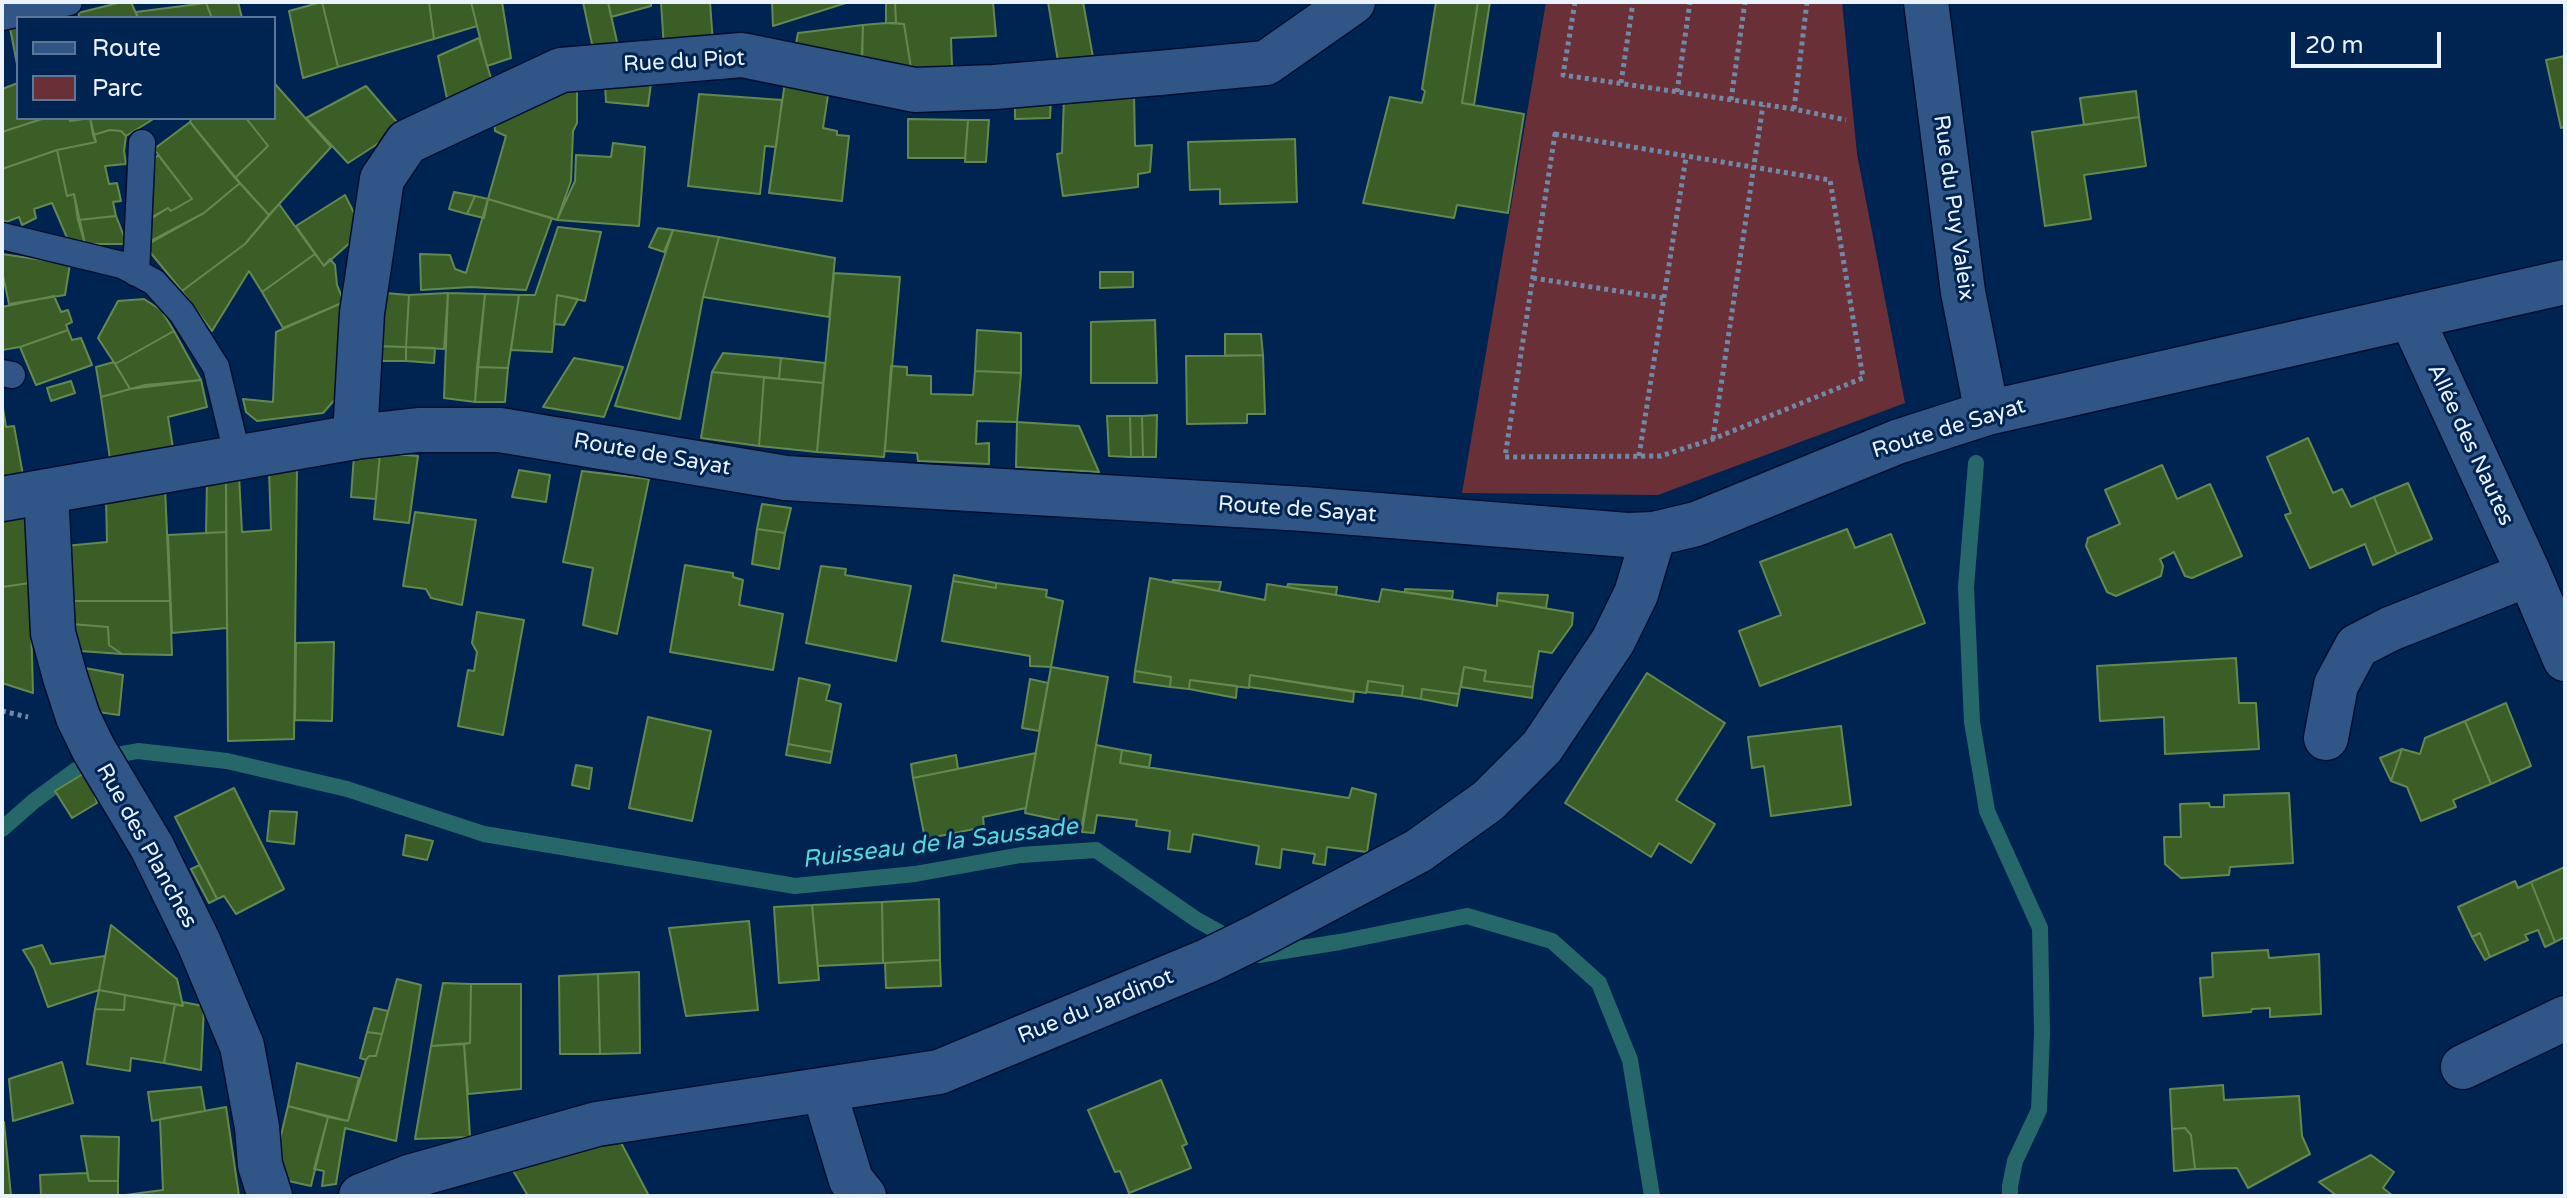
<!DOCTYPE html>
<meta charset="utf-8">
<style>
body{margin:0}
#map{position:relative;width:2567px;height:1198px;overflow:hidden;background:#002451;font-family:"Varela Round",sans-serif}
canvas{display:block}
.frame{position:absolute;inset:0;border:4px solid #e9f2fd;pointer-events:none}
.legend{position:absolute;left:16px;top:16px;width:260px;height:104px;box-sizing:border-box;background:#002451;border:2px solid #5d7696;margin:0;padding:10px 14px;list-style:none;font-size:24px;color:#e9f2fd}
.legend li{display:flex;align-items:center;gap:16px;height:40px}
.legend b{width:40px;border:2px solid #5d7696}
.scale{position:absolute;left:2291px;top:32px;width:150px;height:36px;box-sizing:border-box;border:4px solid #e9f2fd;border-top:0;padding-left:10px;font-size:24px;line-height:28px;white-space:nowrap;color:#e9f2fd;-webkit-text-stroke:6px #002451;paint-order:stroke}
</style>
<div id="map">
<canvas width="2567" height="1198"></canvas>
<div class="frame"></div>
<ul class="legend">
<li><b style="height:10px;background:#2f5687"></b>Route</li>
<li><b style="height:22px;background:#693137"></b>Parc</li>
</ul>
<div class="scale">20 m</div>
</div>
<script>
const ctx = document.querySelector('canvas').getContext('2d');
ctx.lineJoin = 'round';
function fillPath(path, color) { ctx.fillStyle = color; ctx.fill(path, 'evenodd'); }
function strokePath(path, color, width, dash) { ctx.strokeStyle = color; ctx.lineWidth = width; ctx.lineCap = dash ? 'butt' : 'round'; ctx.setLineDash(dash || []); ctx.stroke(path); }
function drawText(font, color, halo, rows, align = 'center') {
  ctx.font = font + ' "Varela Round",sans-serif'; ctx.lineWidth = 6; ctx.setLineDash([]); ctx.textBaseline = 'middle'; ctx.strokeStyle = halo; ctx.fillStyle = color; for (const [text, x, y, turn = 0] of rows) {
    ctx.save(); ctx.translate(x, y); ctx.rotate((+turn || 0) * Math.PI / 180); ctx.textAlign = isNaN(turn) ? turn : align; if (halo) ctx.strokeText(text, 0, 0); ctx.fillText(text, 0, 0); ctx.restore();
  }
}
const green = new Path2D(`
 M1546,2H1842L1857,154L1905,403L1658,495L1462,493Z`);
const stream = new Path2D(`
 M1976,463L1966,587L1972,722L1987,811L2040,928L2042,1033L2039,1110L2015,1161L2010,1186V1196
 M2,829L34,801L76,770L116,755L138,751L227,761L347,789L484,834L795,886L915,874L1021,855L1096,850L1197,920L1235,941
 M1255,953L1258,955L1340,942L1467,916L1552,941L1599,983L1630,1060L1652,1196`);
const building = new Path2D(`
 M122,2H131L138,18H80L78,13Z
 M238,2L242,18H212L206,3Z
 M322,2H429L434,39L338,67Z
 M322,2L338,67L303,78L289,11Z
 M429,2H471L477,26L434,39Z
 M471,2H502L511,58L487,66Z
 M583,2H608L620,55L595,58Z
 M608,2H651V6L611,17Z
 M661,2H710L713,43L664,49Z
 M772,2H849L773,26Z
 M886,2H895L896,23H886Z
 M895,2H993L996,36L951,38L952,66L911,68L904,24L896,23Z
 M1048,2H1083L1093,57L1058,61Z
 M1436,2H1478L1462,103L1524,114L1508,213L1457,205L1454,218L1363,203L1390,97L1422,103L1425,91L1422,89Z
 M1478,2H1490L1474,105L1462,103Z
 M206,3L212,18H138L136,12Z
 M886,23L904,24L911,68L862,69L863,25Z
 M863,25L861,73L793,60L798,33Z
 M18,26V69L10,28Z
 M479,38L493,85L449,108L438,56Z
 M2565,56V127L2561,128L2546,60Z
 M652,76L648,106L606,102L605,84Z
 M785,82L829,88L823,128L837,131V135L849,136L842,201L769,193Z
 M18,83V118H45L2,132V89Z
 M275,84L331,147L269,215L235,178L268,146L246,118H274Z
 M366,86L402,128L348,163L306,118Z
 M570,90H577V123L573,131L571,181L557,220L488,199L506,136L495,131L494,117Z
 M2136,91L2139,117L2084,125L2080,98Z
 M1134,93L1135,146L1152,145L1150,172L1138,174V187L1063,196L1057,154L1062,153L1064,97Z
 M699,94L782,100L776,147L765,146L760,194L688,186Z
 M1051,98L1050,118L1015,119V101Z
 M2139,117L2146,166L2084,175L2091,219L2045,226L2032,132Z
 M45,118H69L70,121L90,118L96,142L57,150L2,169V132Z
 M90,118H155L126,136L121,131L110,130L93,135Z
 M192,118H246L268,146L235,178L190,122Z
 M908,119L968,120L965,158H908Z
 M968,120H989L986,162H965Z
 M190,122L240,183L204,213L147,243L146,222L168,208L171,211L192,199L154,149Z
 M110,130L121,131L126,136L124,151L126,164L105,166L109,184L117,183L121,201L113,202L116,216L78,220L74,194L67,196L57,150L96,142L93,135Z
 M1295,139L1297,202L1220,204V189L1190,190L1188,142Z
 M613,143L645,147L639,226L557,220L575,181L576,155L611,157Z
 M57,150L67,196L74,194L85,244L68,240L52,203L34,209L36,218L22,225L19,217L6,222L2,219V169Z
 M158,155L192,199L171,211L168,208L150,218L155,158Z
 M240,183L269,215L245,244L182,291L145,246L204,213Z
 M454,192L475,196L467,214L449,209Z
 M345,195L363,231L324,266L296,226Z
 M475,196L488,199L484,218L467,214Z
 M488,199L552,218L526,290L471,287L421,290L420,254L450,255L455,269L466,273Z
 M279,204L315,254L262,292L249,271L212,331L182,291L245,244Z
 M116,216L127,244H85L78,220Z
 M558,227L601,232L585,301L557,295L552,352L511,350L519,295H535Z
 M658,228L673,230L664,252L649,247Z
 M673,230L719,237L703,297L680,419L615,406Z
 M719,237L835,258L829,317L703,297Z
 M2,254L70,264L65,295L9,304L2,271Z
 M315,254L324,266L330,259L335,265L337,285L344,302L283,328L262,292Z
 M1100,272H1133V287L1100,288Z
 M834,273L900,277L884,457L817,452Z
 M373,292L409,295L406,347L370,346Z
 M448,293L444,349L406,347L409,295Z
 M448,293L485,294L475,402L444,398Z
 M485,294L519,295L508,368L477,367Z
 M557,295L578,299L564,325L554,324Z
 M54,296L61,312L68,310L72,322L66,325L68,330L20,347L2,350V307Z
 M144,299L161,310L174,331L115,364L98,338L118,301Z
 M344,302L338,396L323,413L257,421L246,412L243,399L273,402L276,332Z
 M1155,320L1157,383H1091V322Z
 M68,330L72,340L81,338L92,365L36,385L20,347Z
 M977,330L1021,333V373L975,371Z
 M174,331L201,380L130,389L115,364Z
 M1225,334H1261L1263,355L1225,356Z
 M379,346L406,347V361H379Z
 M406,347L435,348L434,363L406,361Z
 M723,353L781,358L779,379L712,372Z
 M1263,355L1265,414H1247V423L1187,424L1186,356Z
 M574,358L623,367L604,417L543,407Z
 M781,358L825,363L823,383L779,379Z
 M114,362L130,389L101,397L96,367Z
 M891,366L907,367V375L931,376V394L973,395L975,371L1021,373L1017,422L977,421L976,444L989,443V464L918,461L917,453L885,451Z
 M477,367L508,368L505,402H475Z
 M712,372L764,377L759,446L701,438Z
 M764,377L823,383L817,452L759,446Z
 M201,380L207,407L168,417L173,448L110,459L101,397L145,385Z
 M71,381L75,393L51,401L47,388Z
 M2,402L6,427L14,426L23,475L2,479Z
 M1157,415L1156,457H1143L1142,416Z
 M1107,416H1130L1131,457L1109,456Z
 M1130,416H1142L1143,457H1131Z
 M1017,422L1079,426L1099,472L1016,467Z
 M2308,438L2333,493L2342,489L2351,507L2374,497L2397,554L2373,565L2365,544L2310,568L2285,515L2291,513L2267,457Z
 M380,453L376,499L351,497L354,455Z
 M380,453L418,456L409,523L374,519Z
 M2162,465L2177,499L2210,484L2242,556L2192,578L2185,576L2174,552L2160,559L2163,566L2161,576L2116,596L2107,592L2086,546L2088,538L2120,524L2105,490Z
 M297,466L294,739L228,741L226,477L239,475L242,532L271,530L269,470Z
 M519,470L550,475L546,502L512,497Z
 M582,471L649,479L617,634L583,625L593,568L563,562Z
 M226,477V532L206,533L207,480Z
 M2408,483L2432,539L2397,554L2374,497Z
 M165,487L170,601H69L65,546L107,542L106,497Z
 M762,504L791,508L785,533L757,529Z
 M28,509L30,583L2,587V514Z
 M415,512L476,520L462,605L431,598L426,589L403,586Z
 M757,529L785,533L779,569L752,564Z
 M1847,529L1855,548L1891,534L1925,623L1760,686L1739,631L1781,615L1760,562Z
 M226,532L227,628L172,633L168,535Z
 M685,565L733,573V577L743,580L739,605L783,614L773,670L670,652Z
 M821,566L846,569L845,575L911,586L896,661L806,643Z
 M954,575L996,583V588L953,581Z
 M1150,578L1265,600L1267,584L1379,602L1382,589L1497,606V600L1573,613L1572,625L1552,653L1539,651L1533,687L1484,681L1486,671L1464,667L1459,694L1422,689L1421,699L1402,696L1403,686L1368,681L1366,693L1250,675L1249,688L1190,680L1189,689L1170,687L1171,677L1135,671Z
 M1173,580L1221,582L1219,591L1172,582Z
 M953,581L996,588V583L1047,590L1046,597L1063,601L1051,667L1030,666V656L942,641Z
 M30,583L33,693L2,683V587Z
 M1288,584L1337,587L1336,595L1287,587Z
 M1405,589L1453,591L1452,599L1405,592Z
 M1498,593L1548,595L1546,608L1497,600Z
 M69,601H170L172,655L122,654L109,645L108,627L71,624Z
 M477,612L524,620L503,735L458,726L468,670L474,671L477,652L472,643Z
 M71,624L108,627L109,645L122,654L80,651Z
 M334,642L332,721L295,720L296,643Z
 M2236,658L2239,703H2256L2259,749L2165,754L2164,717L2100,721L2097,666Z
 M1051,667L1108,677L1082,825L1025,813Z
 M1464,667L1486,671L1484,681L1533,687L1532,698L1461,687Z
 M85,668L123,675L119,715L98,712Z
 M1135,671L1171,677L1170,687L1134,682Z
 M1647,673L1725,723L1676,800L1715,824L1691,863L1659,843L1651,857L1565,803Z
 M1250,675L1354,692L1353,702L1249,687Z
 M799,678L830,685L826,700L841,704L832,752L788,744Z
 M1030,679L1048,683L1039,731L1022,728Z
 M1190,680L1237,686L1236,698L1189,689Z
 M1368,681L1403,686L1402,696L1367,692Z
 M1422,689L1459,694L1457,706L1421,699Z
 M2506,703L2531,766L2491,784L2465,721Z
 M648,717L711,731L692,821L629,808Z
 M2465,721L2491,784L2453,800L2456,807L2421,821L2407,787L2391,781L2402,749L2420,754L2425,738Z
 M1841,726L1851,805L1771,816L1764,766L1752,768L1748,737Z
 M788,744L832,752L830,763L786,755Z
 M1096,745L1122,750L1120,763L1349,798L1352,788L1376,794L1367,852L1327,847L1325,865L1313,863L1315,854L1282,849L1280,868L1256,864L1259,846L1193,834L1190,852L1168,849L1170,831L1136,826L1137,820L1097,815L1094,833L1082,832Z
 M2402,749L2391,781L2380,758Z
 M1122,750L1151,755L1149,768L1120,763Z
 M1036,753L1026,808L983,817L984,827L925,839L913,778Z
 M956,755L958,769L913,778L911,764Z
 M576,765L592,768L589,789L572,785Z
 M88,771L97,803L72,818L55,791Z
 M234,788L284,889L236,914L224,896L217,899L175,817Z
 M2289,793L2293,863L2230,867L2229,875L2181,878L2165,864L2164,837H2181L2180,804L2209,803L2210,807H2224V795Z
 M270,811L297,812L294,844L267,841Z
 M406,835L433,841L427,860L403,855Z
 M200,865L217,899L209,903L191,869Z
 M2565,867V937L2555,942L2531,882Z
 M2515,881L2518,888L2531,882L2555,942L2545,947L2538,930L2525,935L2528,940L2490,957L2480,933L2472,937L2458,907Z
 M939,899L940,960L883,963L882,902Z
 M882,902L883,963L818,966L812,905Z
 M812,905L819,980L779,983L774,907Z
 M749,921L758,1010L686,1016L669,928Z
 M111,925L177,979L183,1006L99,990Z
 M2480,933L2490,957L2485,960L2472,937Z
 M42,945L51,964L105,956L99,990L48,1007L34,968L23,950Z
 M2268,950L2269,958L2319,954L2321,1014L2270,1017V1008L2252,1009L2251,1012L2203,1016L2200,978L2213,977L2212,953Z
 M940,960L941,986L886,988L885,963Z
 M639,972L640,1053L600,1054L598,974Z
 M598,974L600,1054H560L559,976Z
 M397,979L421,985L396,1141L345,1128L336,1184L322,1186L324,1171L314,1169L328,1117L348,1121L366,1060L369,1056H376Z
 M443,983L471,984L470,1043L431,1046Z
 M471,984H521V1089L468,1094L464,1044L470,1043Z
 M99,990L125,995L124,1010L95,1009Z
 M125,995L175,1004L164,1063L131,1058L130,1071L87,1064L95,1009L124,1010Z
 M182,1002L204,1006L201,1070L164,1063L175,1004L183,1006Z
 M374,1008L388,1011L382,1034L367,1032Z
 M367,1032L382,1034L376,1056H369L366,1060L360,1058Z
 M464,1044L470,1137L415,1139L431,1046Z
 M62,1062L73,1103L13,1121L9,1079Z
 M297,1063L359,1078L348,1121L288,1106Z
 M1161,1080L1187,1144L1182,1146L1191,1168L1129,1193L1120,1171L1115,1172L1088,1110Z
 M2223,1085L2224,1100L2299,1096L2302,1136L2310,1154L2248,1188L2237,1168L2195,1169L2191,1135L2185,1128L2172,1129L2170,1089Z
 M201,1087L205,1111L152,1121L148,1092Z
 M288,1106L328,1117L311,1186L279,1179L275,1160Z
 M226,1107L239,1196H118L163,1190L160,1119Z
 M4,1122L11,1196H2V1123Z
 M2185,1128L2191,1135L2195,1169L2174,1171L2172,1129Z
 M617,1135L649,1196H528L511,1167Z
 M81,1136L119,1137L118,1181H89Z
 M2371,1155L2394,1172L2383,1188L2393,1196H2337L2319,1182Z
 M87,1173L89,1181H118V1196H41L40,1175Z`);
const path = new Path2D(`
 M1575,2L1563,75L1794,109L1846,120
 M1621,83L1633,2
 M1677,92L1690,2
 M1731,100L1745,2
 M1794,109L1807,2
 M1555,134L1830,180L1863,378L1713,439L1661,456L1505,457Z
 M1533,278L1663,298
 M1713,439L1763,105
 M1639,456L1686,157
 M2,711L28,717`);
const service = new Path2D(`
 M2,17L69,2
 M2,236L122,265L154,282L182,313L216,367L238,458
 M136,273L142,143
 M2,373L12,375`);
const minor = new Path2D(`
 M1926,2L1963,292L1987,413
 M2411,317L2529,574L2565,659
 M46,491L53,633L65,677L78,717L93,748L152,847L199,943L242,1046L257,1127L260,1165L270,1196
 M2,499L355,437L362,313L382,179L407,142L561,70L742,55L915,90L994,87L1159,73L1266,63L1353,2
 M2326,738L2336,685L2357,646L2390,629L2529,574
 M2463,1067L2565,1018
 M824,1091L851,1180L864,1196
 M361,1196L409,1177L597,1124L939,1072L1207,961L1260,935L1418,851L1488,801L1542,747L1613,641L1636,594L1654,534`);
const tertiary = new Path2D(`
 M355,437L418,430H500L786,478L1304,509L1627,535L1654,534L1696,524L1897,442L1987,413L2565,282`);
const streetNames = [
 ["Rue du Piot",684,62,-3],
 ["Rue du Puy Valeix",1953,208,82],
 ["Route de Sayat",1949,429,-17],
 ["Allée des Nautes",2470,445,65],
 ["Route de Sayat",652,455,10],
 ["Route de Sayat",1297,510,4],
 ["Rue des Planches",146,846,61],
 ["Rue du Jardinot",1096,1007,-22]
];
const waterNames = [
 ["Ruisseau de la Saussade",940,844,-7]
];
fillPath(green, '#693137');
strokePath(stream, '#266869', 16);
fillPath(building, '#3b5e26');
strokePath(building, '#648950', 2);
strokePath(service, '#000d2e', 29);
strokePath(minor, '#000d2e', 47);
strokePath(tertiary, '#000d2e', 47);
strokePath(path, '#7289a5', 5, [4, 4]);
strokePath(service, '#2f5687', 26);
strokePath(minor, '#2f5687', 44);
strokePath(tertiary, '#2f5687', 44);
drawText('22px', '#e9f2fd', '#002451', streetNames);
drawText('italic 24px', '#56d7d8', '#002451', waterNames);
</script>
